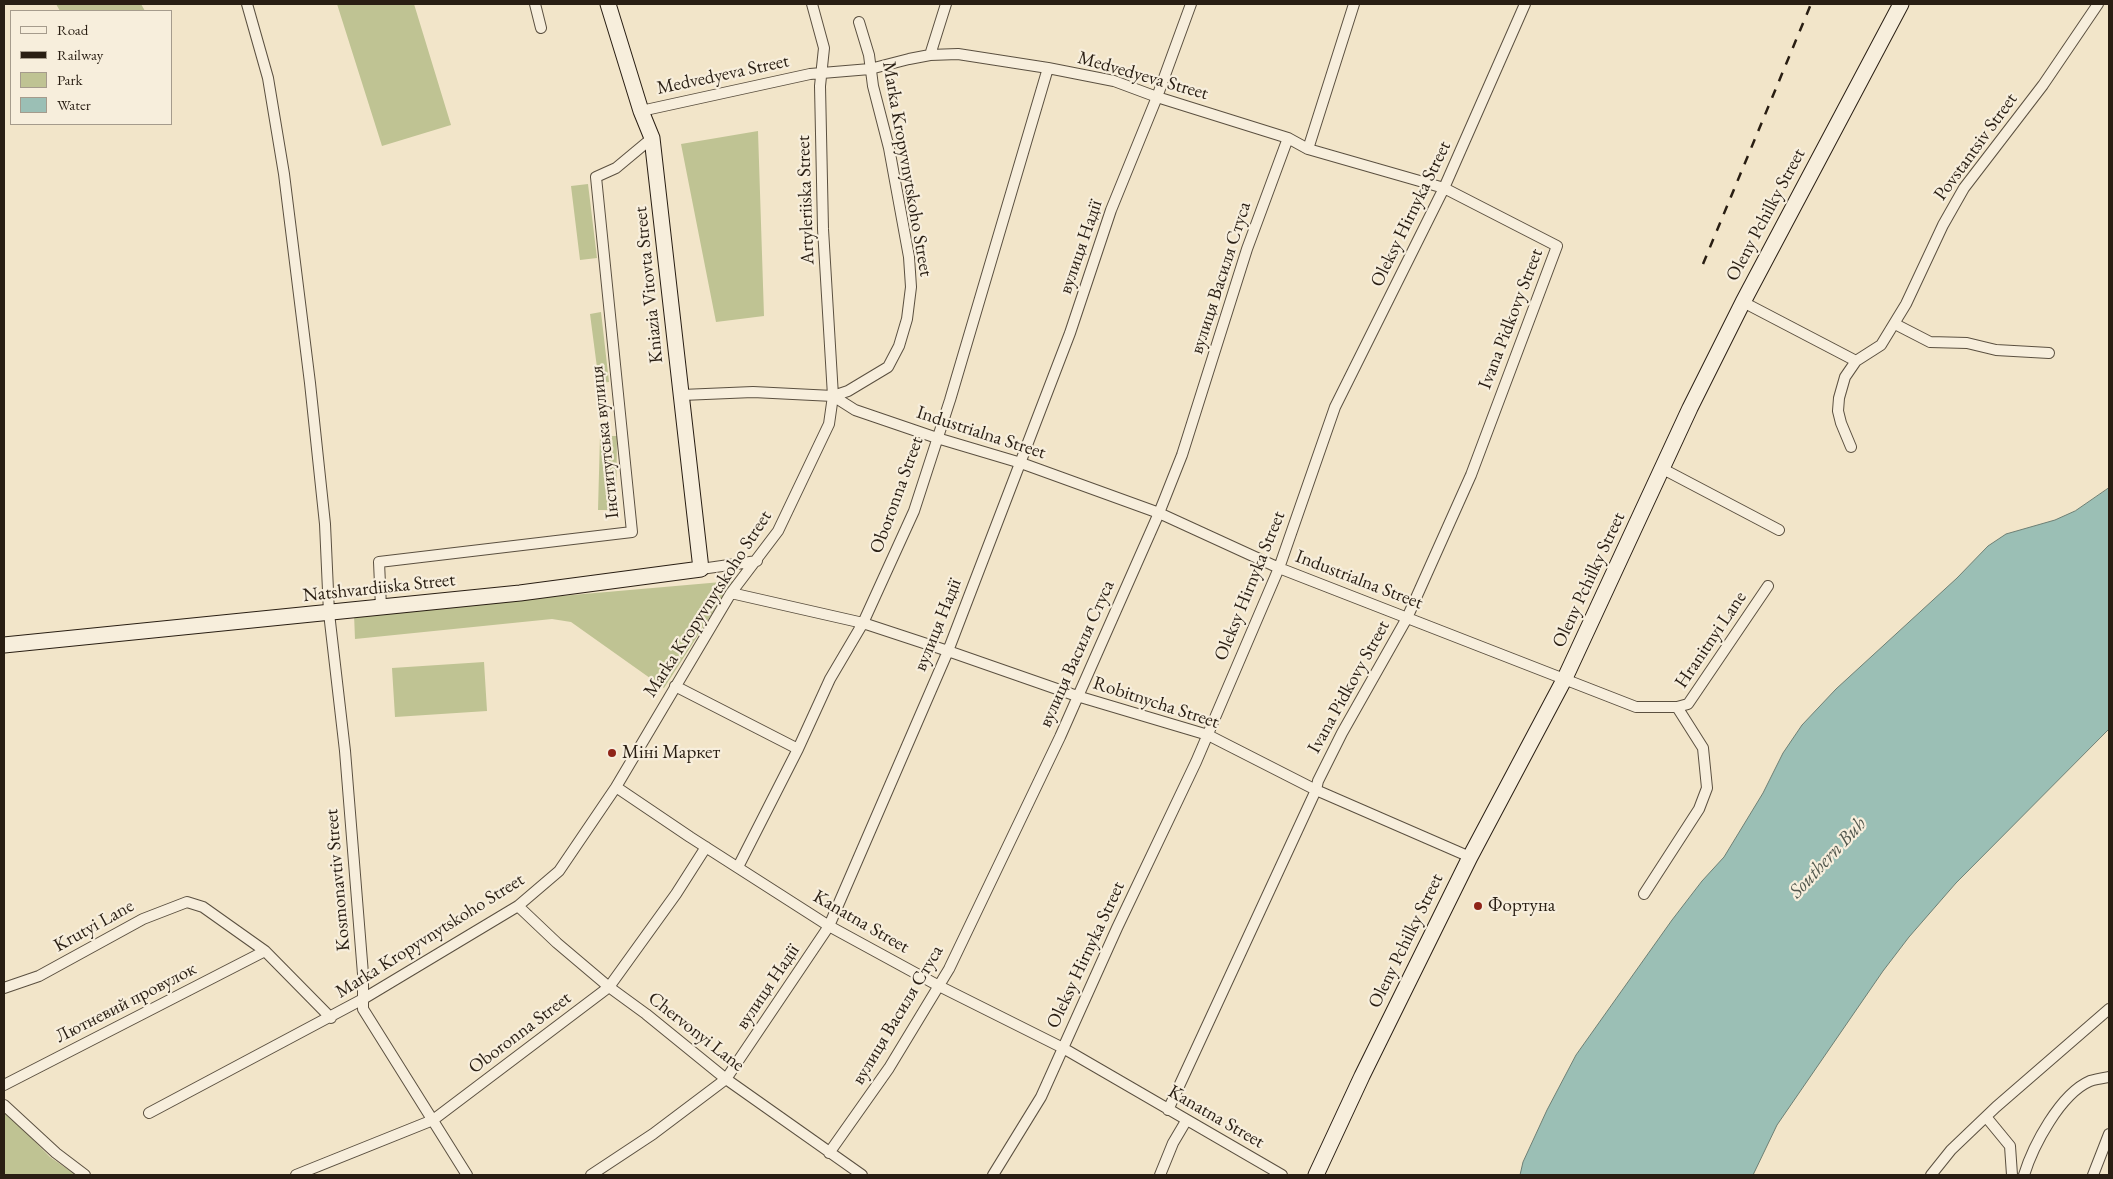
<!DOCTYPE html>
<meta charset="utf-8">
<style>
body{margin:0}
#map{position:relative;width:2113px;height:1179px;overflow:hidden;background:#f2e5c9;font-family:"EB Garamond",serif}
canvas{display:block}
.frame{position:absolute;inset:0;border:5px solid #291e13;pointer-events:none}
.legend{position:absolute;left:10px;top:10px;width:162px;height:115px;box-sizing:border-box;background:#f7eedc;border:1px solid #a59b8c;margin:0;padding:6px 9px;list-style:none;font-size:15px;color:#291e13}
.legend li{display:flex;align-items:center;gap:10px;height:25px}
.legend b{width:25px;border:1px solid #a59b8c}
</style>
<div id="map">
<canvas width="2113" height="1179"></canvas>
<div class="frame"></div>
<ul class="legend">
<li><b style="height:6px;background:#f7eedc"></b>Road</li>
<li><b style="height:6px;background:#291e13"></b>Railway</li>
<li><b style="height:14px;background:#bfc393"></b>Park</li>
<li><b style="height:14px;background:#9bbfb5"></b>Water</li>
</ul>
</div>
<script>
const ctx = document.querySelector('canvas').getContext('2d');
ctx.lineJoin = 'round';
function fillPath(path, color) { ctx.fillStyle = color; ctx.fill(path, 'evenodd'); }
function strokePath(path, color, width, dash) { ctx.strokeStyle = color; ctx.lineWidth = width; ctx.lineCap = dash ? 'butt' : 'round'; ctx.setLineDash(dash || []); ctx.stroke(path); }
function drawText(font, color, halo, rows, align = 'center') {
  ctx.font = font + ' "EB Garamond",serif'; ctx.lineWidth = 4.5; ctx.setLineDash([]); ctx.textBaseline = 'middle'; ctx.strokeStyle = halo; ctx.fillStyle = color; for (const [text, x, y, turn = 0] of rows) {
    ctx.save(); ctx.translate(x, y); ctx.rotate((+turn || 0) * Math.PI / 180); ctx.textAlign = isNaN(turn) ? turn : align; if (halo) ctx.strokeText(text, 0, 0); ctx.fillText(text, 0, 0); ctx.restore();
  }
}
const green = new Path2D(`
 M56,4H141L145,11H60Z
 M337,4H414L451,125L382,146Z
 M758,131L764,316L716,322L681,144Z
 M588,184L597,258L580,260L571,186Z
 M601,312L609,382L599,383L590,314Z
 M600,436H617L616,510H598Z
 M733,581L664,688L571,622L552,619L355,639L354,614Z
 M484,662L487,711L395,717L392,668Z
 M7,1113L50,1157L76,1175H4V1115Z`);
const water = new Path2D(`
 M2109,488V729L1956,883L1909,937L1883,971L1777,1125L1753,1175H1520L1523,1162L1547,1110L1576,1055L1672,920L1702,881L1724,857L1763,793L1783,753L1802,725L1836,689L1957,578L1988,546L2006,534L2055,520L2075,511Z`);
const street = new Path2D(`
 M247,4L268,78L284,174L310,383L325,524L329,613L345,751L363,974V1009L467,1175
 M535,4L541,28
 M812,4L824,48L820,86L823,229L833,396
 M930,55L946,4
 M641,111L810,74L870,69L909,59L930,55L958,54L1048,68L1114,81L1157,97L1288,138L1308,149L1444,188L1557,246L1471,475L1407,618L1342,733L1318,781L1316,790L1168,1110
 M1308,149L1354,4
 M1743,302L1856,361
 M1895,324L1930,342L1967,343L1996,350L2049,353
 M682,395L753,392L833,396L855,410L937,438L1021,463L1159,513L1279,568L1636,707H1677L1703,748L1707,788L1699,809L1644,894
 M1851,447L1841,423L1838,411L1839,398L1845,377L1856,361L1881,345L1906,304L1943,225L1964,188L2043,85L2098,4
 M1663,469L1779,530
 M701,569L757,561
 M731,593L863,623L948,651L1077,696L1208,735L1316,790L1470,857
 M381,607L379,562L632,532L596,177L616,168L652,138
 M675,686L798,749
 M1677,707L1688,704L1768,586
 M616,787L690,837L829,926L939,986L1063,1048L1282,1175
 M738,867L798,749L830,679L863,623L914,511L950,400L1048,68
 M518,906L557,943L609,987L646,1014L726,1079L862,1175
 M4,988L39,976L143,919L187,902L203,907L265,951L331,1018
 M4,1085L265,951
 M4,1105L56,1153L85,1175
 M149,1113L363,999L518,906L559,871L616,787L731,593L778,531L829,424L833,396L848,391L888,367L899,346L907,319L911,287L909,257L889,148L873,86L869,55L859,22
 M1987,1118L2010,1146L2012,1175
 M829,1153L889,1068L949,969L1060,737L1159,513L1182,455L1247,249L1288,138
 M296,1175L433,1120L609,987L676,894L706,847
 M591,1175L653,1134L726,1079L829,926L948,651L1070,333L1111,210L1157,97L1191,4
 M993,1175L1041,1097L1117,928L1196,762L1279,568L1335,407L1444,188L1525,4
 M1160,1175L1173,1143L1186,1121
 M1931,1175L1951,1150L1996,1107L2109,1009
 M2024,1175C2033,1146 2060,1094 2090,1081C2096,1079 2103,1078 2109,1077
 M2093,1175L2109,1134`);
const secondary = new Path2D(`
 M4,645L520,593L701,569L652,138L641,111L608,4
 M1316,1175L1362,1076L1470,857L1565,678L1690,408L1743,302L1901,4`);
const rail = new Path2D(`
 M1703,264L1811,4`);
const markers = [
 [612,753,5,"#8f2418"],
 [1478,906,5,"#8f2418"]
];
const streetNames = [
 ["Medvedyeva Street",723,75,-12],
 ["Medvedyeva Street",1143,76,16],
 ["Povstantsiv Street",1976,147,-54],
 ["Marka Kropyvnytskoho Street",907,169,80],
 ["Artyleriiska Street",806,200,-92],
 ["Oleksy Hirnyka Street",1411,214,-64],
 ["Oleny Pchilky Street",1766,215,-62],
 ["вулиця Надії",1081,247,-71],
 ["вулиця Василя Стуса",1221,278,-72],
 ["Kniazia Vitovta Street",649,285,-96],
 ["Ivana Pidkovy Street",1511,319,-69],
 ["Industrialna Street",981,433,18],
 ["Інститутська вулиця",605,442,-96],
 ["Oboronna Street",897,495,-70],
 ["Industrialna Street",1359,580,21],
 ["Oleny Pchilky Street",1589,580,-65],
 ["Oleksy Hirnyka Street",1250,586,-68],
 ["Natshvardiiska Street",379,588,-6],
 ["Marka Kropyvnytskoho Street",708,604,-57],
 ["вулиця Надії",938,625,-68],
 ["Hranitnyi Lane",1711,640,-56],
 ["вулиця Василя Стуса",1077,654,-66],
 ["Ivana Pidkovy Street",1349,687,-61],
 ["Robitnycha Street",1156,703,18],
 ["Kosmonavtiv Street",338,880,-95],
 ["Kanatna Street",861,922,30],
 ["Krutyi Lane",94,926,-29],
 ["Marka Kropyvnytskoho Street",430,936,-32],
 ["Oleny Pchilky Street",1406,941,-64],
 ["Oleksy Hirnyka Street",1086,955,-65],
 ["вулиця Надії",768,987,-56],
 ["Лютневий провулок",126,1003,-27],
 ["вулиця Василя Стуса",898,1015,-59],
 ["Chervonyi Lane",696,1032,38],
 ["Oboronna Street",520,1033,-37],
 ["Kanatna Street",1216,1117,30]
];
const poiNames = [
 ["Міні Маркет",622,753],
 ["Фортуна",1488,906]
];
const waterNames = [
 ["Southern Buh",1828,858,-47]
];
fillPath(green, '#bfc393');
fillPath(water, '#9bbfb5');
strokePath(water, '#6d7f74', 1);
strokePath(street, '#5b5040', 12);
strokePath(secondary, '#291e13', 17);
strokePath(street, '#f7eedc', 10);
strokePath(secondary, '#f7eedc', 15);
strokePath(rail, '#291e13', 2.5, [9, 9]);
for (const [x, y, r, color] of markers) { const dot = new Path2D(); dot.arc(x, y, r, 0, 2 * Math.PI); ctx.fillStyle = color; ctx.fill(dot); strokePath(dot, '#f7eedc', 2); }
drawText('19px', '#291e13', '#f7eedc', streetNames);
drawText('19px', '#291e13', '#f7eedc', poiNames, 'left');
drawText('italic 20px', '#51564c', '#f7eedc', waterNames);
</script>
